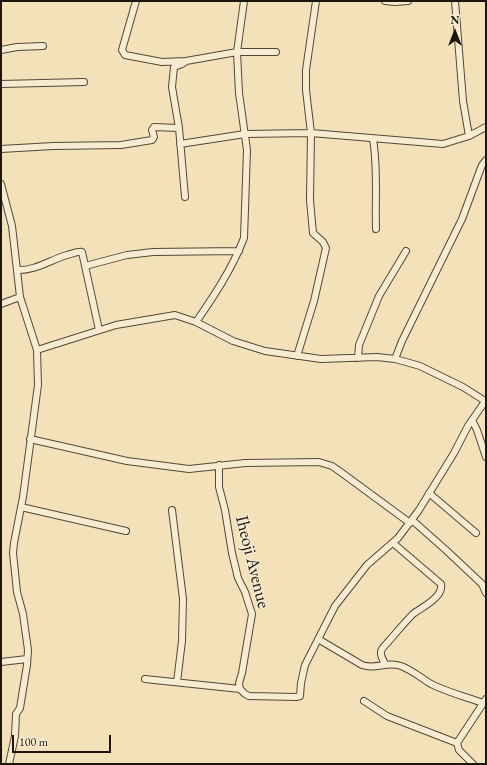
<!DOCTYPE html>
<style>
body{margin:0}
#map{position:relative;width:487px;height:765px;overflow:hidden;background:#f3e1ba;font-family:"EB Garamond",serif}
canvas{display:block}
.frame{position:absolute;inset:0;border:2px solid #1e150d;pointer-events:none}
.north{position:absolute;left:435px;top:12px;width:40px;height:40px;-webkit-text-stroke:3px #f7ecd2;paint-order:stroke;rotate:0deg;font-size:11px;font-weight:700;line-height:16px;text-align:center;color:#1e150d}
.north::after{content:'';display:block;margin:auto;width:14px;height:18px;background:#1e150d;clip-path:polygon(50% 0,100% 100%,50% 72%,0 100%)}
.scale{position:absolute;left:12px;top:735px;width:99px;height:18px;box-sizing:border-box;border:2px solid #1e150d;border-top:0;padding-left:5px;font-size:12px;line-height:14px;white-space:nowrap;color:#1e150d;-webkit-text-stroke:3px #f7ecd2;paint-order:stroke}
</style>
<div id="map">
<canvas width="487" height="765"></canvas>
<div class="frame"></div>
<div class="north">N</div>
<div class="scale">100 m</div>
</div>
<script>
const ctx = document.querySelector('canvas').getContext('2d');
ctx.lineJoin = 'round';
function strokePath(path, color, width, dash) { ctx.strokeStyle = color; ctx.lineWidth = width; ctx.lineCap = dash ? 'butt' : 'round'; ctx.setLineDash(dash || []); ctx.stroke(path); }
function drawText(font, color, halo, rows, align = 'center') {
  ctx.font = font + ' "EB Garamond",serif'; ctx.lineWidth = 3; ctx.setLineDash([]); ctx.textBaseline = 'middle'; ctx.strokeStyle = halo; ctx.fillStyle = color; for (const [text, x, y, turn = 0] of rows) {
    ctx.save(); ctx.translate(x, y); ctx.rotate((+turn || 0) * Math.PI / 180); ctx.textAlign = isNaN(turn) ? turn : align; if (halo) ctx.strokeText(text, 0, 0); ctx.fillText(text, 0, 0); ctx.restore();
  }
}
const minor = new Path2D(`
 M136,1L122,50L125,55L162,62L186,61L237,52H276
 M385,1L395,2L408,1
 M455,1L463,101L469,136
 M1,50L17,47L43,46
 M185,62L182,64L174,67L172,87L179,128L185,197
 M1,84L84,82
 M373,139C378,168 375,199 376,229
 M180,144L245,134L311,133L443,144L469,136L486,127
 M1,149L53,146L121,145L152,140L154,137L152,130L154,127L179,128
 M1,184L12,226L20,297L37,350L38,385L23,497L14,543L13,553L17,592L23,614L28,650L27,665L20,708L16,714L15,736L9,764
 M85,266L127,255L153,252L239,251
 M17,270C35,271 50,260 67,255C72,254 77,251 82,252L99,330
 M1,304L20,297
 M196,322C214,296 232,269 244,238L247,150L239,93L237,52L244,1
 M37,350L116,325L175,315L196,322L233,341L265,351L321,359L377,357L395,359L406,362L420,366L463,387L485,401
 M297,356L314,301L326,248L323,242L313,233L310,200L311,133L306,90V70L316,1
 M358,358L359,345L379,296L406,251
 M395,359L402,341L462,219L482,165L486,160
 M472,420L477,430L486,457
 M30,439L127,461L189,469L245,463L319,462L332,466L342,473L410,523
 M219,465V487L225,510L232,553L238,578L245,592L252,614L242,673L239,683L240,689
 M429,493L476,533
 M21,507L126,531
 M172,510L183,599L182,641L177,682
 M412,520L447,551L482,584L486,593
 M318,639L362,665C376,670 386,661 401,666C412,670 421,678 431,684C447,692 466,697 483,703
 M1,662L27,659
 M385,664C384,661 380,656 381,652C381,648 386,645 388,642C396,633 404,623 413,614C422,607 444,597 441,584L393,543
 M145,679L240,689L245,694L249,696L296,697L300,696L301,683L305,665L335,606L367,565L398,538L419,510L454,453L468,426L486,400
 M364,701L387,716L457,743
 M473,764L459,750L457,743L486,699`);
const streetNames = [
 ["Iheoji Avenue",252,562,76]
];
strokePath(minor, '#534838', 8);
strokePath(minor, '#f7ecd2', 6);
drawText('18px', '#1e150d', '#f7ecd2', streetNames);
</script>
